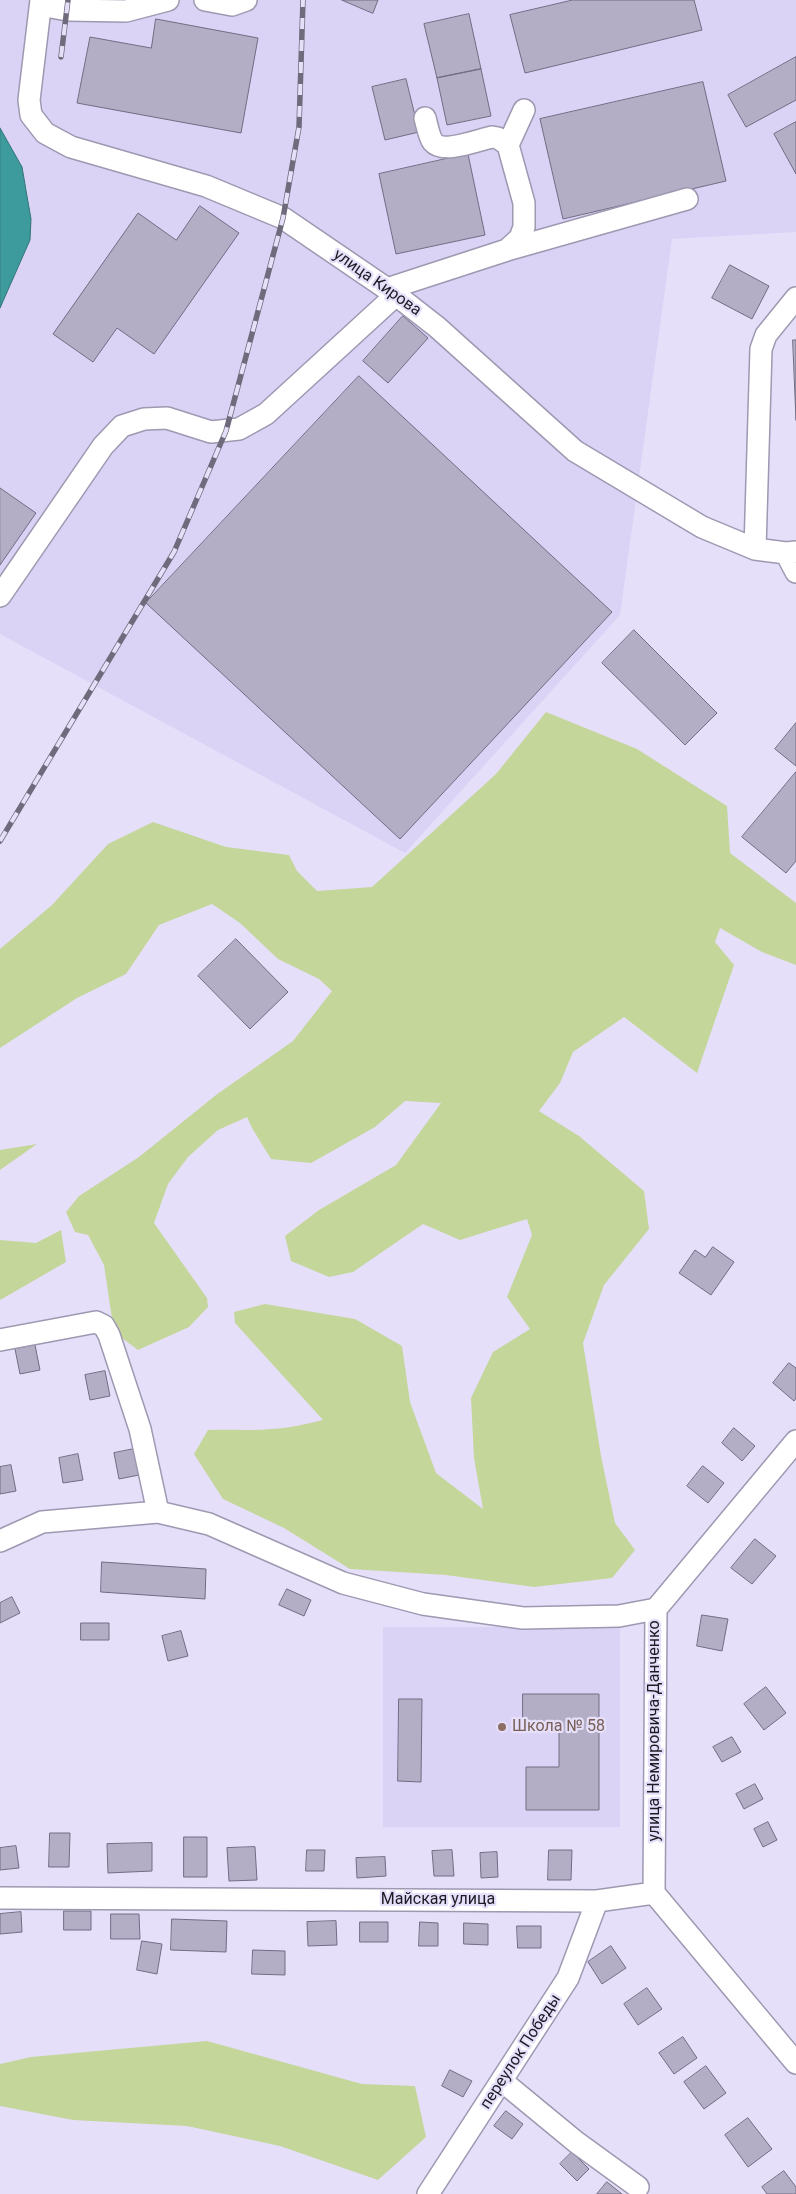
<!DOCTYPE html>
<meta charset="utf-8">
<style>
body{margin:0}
canvas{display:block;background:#e5dffa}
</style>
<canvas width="796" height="2194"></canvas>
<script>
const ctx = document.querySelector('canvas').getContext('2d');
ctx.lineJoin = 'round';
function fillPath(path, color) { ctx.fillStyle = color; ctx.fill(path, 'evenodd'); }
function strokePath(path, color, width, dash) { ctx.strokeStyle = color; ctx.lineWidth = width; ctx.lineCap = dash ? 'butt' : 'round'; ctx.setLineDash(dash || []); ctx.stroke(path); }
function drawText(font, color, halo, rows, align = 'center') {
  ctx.font = font + ' Roboto,sans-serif'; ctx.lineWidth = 4.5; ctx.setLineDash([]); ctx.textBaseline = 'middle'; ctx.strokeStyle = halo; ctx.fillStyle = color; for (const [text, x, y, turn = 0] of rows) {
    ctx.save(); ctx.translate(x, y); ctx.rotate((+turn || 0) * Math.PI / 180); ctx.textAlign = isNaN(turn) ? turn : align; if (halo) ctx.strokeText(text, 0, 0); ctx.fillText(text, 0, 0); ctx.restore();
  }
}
const built = new Path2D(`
 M0,0H796V232L672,239L620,615L405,853L0,634V308L30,240L31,219L27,188L7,140L0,128Z
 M383,1627H620V1827H383Z`);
const green = new Path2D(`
 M546,712L637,749L727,806L730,853L796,903V965L762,952L720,928L715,942L734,965L697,1073L624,1017L573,1052L560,1083L539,1111L579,1136L644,1191L649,1229L604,1285L583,1343L601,1456L615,1523L635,1550L612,1578L534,1587L446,1575L350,1569L284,1528L223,1499L194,1454L208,1430C230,1429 251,1431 272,1429C290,1428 306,1424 323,1420L235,1323L234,1312L265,1304L355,1319L402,1346L410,1402L436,1473L483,1509L474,1458L471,1398L493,1352L530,1329L507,1297L532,1235L527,1219L460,1240L423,1224L353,1272L329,1277L291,1261L285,1236L319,1210L396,1165L441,1103L405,1101L375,1127L311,1163L271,1159L252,1128L247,1117L218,1130L188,1157L168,1184L154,1223L207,1298L208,1307L189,1327L138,1350L114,1332L104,1265L88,1235L75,1232L66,1212L79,1196L139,1157L216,1095L293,1041L332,991L319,979L278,959L240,923L212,904L159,925L126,974L77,998L0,1048V949L52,905L108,844L153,822L226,847L289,855L297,871L317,891L372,887L496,774Z
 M37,1144L0,1170V1150Z
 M61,1230L66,1262L0,1300V1240L36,1243Z
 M207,2041L362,2084L415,2086L426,2137L378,2180L280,2146L187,2126L73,2120L0,2106V2064L31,2057Z`);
const water = new Path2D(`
 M0,128L22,167L31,219L30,240L0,308Z`);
const building = new Path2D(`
 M342,0H378L373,13Z
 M573,0H694L702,30L525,73L510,15Z
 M469,14L481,69L437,78L424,24Z
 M156,19L258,38L241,133L77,103L90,37L151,48Z
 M796,57V100L746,127L728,95Z
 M481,69L491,116L447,125L437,78Z
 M406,79L419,132L385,140L372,87Z
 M703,82L726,181L563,219L540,119Z
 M796,122V174L774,134Z
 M468,154L485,235L396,254L379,174Z
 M200,206L239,233L154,354L117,328L93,362L53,334L138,213L176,240Z
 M730,265L769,286L752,319L712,298Z
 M403,316L428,338L388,383L363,361Z
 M793,340H796V420Z
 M359,376L612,612L400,839L146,603Z
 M0,488L36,513L0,565Z
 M634,630L717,713L685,745L602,663Z
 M796,723V766L775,749Z
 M796,772V861L786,873L742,837Z
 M236,939L288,992L250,1029L198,976Z
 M713,1247L734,1262L711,1295L679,1273L695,1250L705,1257Z
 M35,1345L40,1370L20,1374L15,1349Z
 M789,1363L796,1368V1398L794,1401L773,1383Z
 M105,1371L110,1396L90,1400L85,1375Z
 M734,1428L755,1446L742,1461L722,1443Z
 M134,1449L139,1475L119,1479L114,1453Z
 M78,1454L83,1480L63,1483L59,1458Z
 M11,1465L16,1491L0,1494V1467Z
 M703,1466L724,1483L708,1503L687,1486Z
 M755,1539L776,1556L752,1584L731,1568Z
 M102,1562L206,1569L205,1599L101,1592Z
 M287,1589L311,1600L304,1616L279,1605Z
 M12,1597L20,1613L0,1623V1603Z
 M702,1615L728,1619L722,1651L697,1646Z
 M81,1623H109V1640H81Z
 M181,1631L188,1656L168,1661L162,1636Z
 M766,1687L786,1713L764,1730L744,1704Z
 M523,1694H599V1810H526V1767H559V1731H523Z
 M399,1699H422L421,1782L398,1781Z
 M732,1737L741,1752L722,1762L713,1747Z
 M755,1784L763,1799L744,1809L736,1794Z
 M768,1822L777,1840L763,1847L754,1829Z
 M50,1833H70L69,1867H49Z
 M184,1837H207V1877H184Z
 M152,1843V1871L108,1873L107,1844Z
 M16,1846L19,1868L0,1870V1848Z
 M255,1847L257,1880L229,1881L227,1848Z
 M307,1850H325L324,1871H306Z
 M452,1850L454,1876H434L432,1851Z
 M549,1850H572L571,1880H548Z
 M497,1852L498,1877L481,1878L480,1853Z
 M385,1857L386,1876L357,1878L356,1858Z
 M64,1911H91V1930H64Z
 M21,1912L22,1932L0,1934V1914Z
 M111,1914H139L140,1939H111Z
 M172,1919L227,1921L226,1952L171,1950Z
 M336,1921L337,1945L308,1946L307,1922Z
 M360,1922H388V1942H360Z
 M420,1922L438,1923V1946H419Z
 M464,1923L488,1924V1945L464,1944Z
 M517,1926H541V1948H518Z
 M142,1941L162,1944L157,1974L137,1970Z
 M611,1946L626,1968L602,1984L588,1962Z
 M253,1950L285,1951V1975L252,1974Z
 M647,1988L662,2009L638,2025L624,2004Z
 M683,2037L697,2058L674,2074L659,2053Z
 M706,2066L726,2093L704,2109L684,2082Z
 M450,2070L472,2081L463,2097L442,2086Z
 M506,2111L523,2124L512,2139L494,2126Z
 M748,2118L772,2149L748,2167L725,2135Z
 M572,2152L589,2169L577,2181L560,2164Z
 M784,2171L796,2187V2194H767L762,2187Z
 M607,2182L622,2194H597Z`);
const minor = new Path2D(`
 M41,0L29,100L31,115L45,133L71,147L206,186L283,218L396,295L437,327L575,451L702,527L755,549L786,553L796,552
 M205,0L232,5L246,0
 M41,5L67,10L126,11L168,0
 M425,118C427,125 429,137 433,142C443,154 478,140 492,137L498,138L508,145
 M507,250L687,199
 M387,289L507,250L520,238L524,227V203L508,145L524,110
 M755,549L761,349L766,335L796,298
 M786,553L796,572
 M0,596L103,446L122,426L144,419L167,418L211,432L239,429L266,414L396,295
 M0,1340L96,1322L104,1326L109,1335L140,1429L158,1512
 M0,1541L42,1522L158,1512L209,1524L343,1583L423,1604L523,1618L619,1616L656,1609
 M654,1893L656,1609L796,1441
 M0,1898L597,1901L654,1893L796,2063
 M502,2081L576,2142L638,2187
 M428,2194L568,1978L597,1901`);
const rail = new Path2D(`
 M61,57L68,0
 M0,841L174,552L226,431L283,218L299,127L303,0`);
const markers = [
 [502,1727,5,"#8d6e63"]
];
const streetNames = [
 ["улица Кирова",377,283,35],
 ["улица Немировича-Данченко",655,1731,-90],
 ["Майская улица",438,1900],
 ["переулок Победы",521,2052,-57]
];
const educationNames = [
 ["Школа № 58",512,1727]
];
fillPath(built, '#dbd3f5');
fillPath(green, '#c5d69b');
fillPath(water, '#3d9b9d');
strokePath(water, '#337478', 1);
fillPath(building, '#b3adc6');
strokePath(building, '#726c84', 1);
strokePath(minor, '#9e98b1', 24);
strokePath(minor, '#fff', 21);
strokePath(rail, '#6f6b7c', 5.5);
strokePath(rail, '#e5dffa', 4, [11]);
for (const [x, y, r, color] of markers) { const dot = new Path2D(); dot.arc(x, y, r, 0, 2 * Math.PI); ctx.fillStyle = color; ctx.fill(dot); strokePath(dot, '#e5dffa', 2); }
drawText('16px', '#1c1a23', '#e5dffa', streetNames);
drawText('16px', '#785e54', '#e5dffa', educationNames, 'left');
</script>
